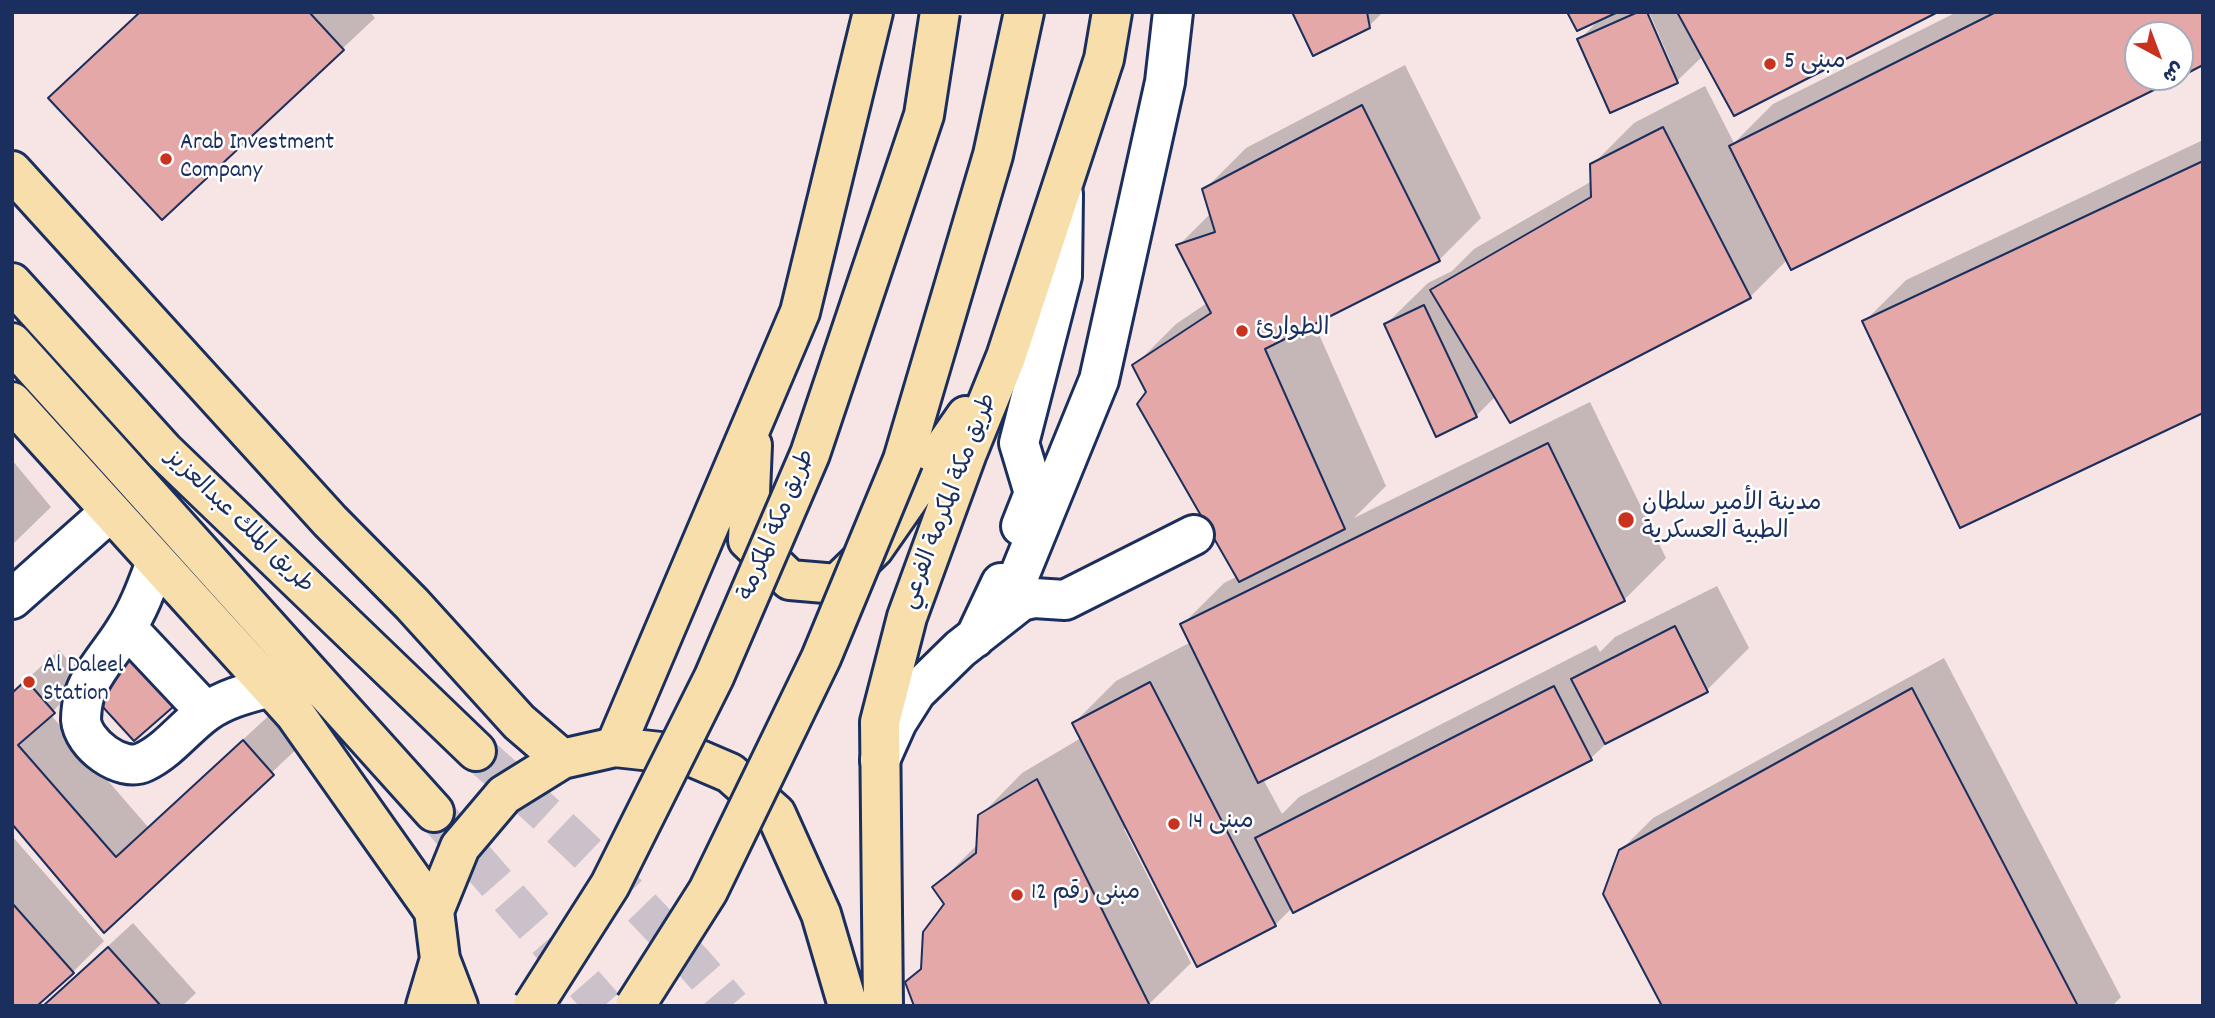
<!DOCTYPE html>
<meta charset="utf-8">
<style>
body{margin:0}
#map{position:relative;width:2215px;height:1018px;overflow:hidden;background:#f7e5e5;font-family:Dekko,"Playpen Sans Arabic",sans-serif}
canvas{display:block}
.frame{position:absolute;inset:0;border:14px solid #1b2f5e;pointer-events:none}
.north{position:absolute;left:2124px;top:21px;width:70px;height:70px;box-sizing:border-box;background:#fff;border:2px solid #a4acbf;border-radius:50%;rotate:139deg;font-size:19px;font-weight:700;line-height:28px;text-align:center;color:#1b2f5e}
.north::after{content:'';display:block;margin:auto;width:24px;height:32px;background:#c8321e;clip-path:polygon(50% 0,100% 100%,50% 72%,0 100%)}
</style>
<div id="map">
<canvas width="2215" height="1018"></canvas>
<div class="frame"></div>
<div class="north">ش</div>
</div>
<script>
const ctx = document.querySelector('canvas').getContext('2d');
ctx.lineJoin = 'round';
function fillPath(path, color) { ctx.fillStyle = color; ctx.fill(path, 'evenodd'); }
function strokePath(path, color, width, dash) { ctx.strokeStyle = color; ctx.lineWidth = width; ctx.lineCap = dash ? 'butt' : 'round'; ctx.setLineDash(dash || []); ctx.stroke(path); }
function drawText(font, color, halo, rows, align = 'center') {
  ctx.font = font + ' Dekko,"Playpen Sans Arabic",sans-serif'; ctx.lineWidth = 5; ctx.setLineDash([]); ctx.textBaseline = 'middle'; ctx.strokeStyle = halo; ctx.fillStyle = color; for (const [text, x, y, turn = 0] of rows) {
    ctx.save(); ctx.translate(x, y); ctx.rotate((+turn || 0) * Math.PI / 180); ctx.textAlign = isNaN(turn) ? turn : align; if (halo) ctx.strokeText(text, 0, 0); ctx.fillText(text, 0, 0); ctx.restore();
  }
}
const shadow = new Path2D(`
 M140,12H370L375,18L162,218Z
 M1294,12H1383L1369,26Z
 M1569,12H1645L1668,65H1672L1649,12H1934L1703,56L1677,81L1611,111L1579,40L1599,20Z
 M1957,12H2203L2180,75V35H2138V77H2176L1788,259L1750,297L1496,396L1476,416L1386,324L1428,283L1452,271L1474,249L1592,181V165L1634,123L1705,86L1734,143L1773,104Z
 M1405,65L1481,218L1439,260L1314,323L1386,486L1354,518L1590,402L1666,558L1624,600L1263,779L1282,814L1299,797L1596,645L1600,652L1615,637L1717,586L1749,648L1707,690L1610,740L1591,758L1292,908L1275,925L1127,828L1124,829L1191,963L1147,1006H914L923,967L946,904L935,887L978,844L980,816L1022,773L1081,738L1074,723L1116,681L1191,642L1182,625L1224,583L1238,576L1134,366L1176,324L1207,303L1178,246L1211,213L1204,190L1246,148Z
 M2203,140V411L1865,321L1906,280Z
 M12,460L51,507L12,545Z
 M59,650L85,680L50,714L148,827L275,710L304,742L105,930L12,822V693Z
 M1944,658L2121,997L2112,1006H1664L1620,851L1653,818Z
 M12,836L104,941L73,972L12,1006Z
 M133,923L196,993L182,1006H43Z`);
const building = new Path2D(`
 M140,12H309L344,50L162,220L48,98Z
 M1292,12H1367L1370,28L1313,56Z
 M1567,12H1618L1577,31Z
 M1638,12H1647L1678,83L1610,113L1577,39Z
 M1677,12H1938L1734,116Z
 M1996,12H2203V65L2180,77V35H2138V77H2180L1791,270L1729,146Z
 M1362,105L1440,261L1265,349L1345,529L1239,582L1137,404L1146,392L1132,365L1211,313L1176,245L1215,232L1202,189Z
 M1663,127L1751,298L1510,423L1430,290L1591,197L1590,164Z
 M2203,161V413L1960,528L1862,321Z
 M1424,305L1477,417L1436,437L1384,324Z
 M1548,443L1625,601L1258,783L1180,624Z
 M1675,626L1708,692L1605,744L1571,679Z
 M138,651L181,700L134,741L90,693Z
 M26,680L55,713L18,745L116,857L243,740L274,775L104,933L12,824V693Z
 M1150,682L1276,926L1197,967L1072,723Z
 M1554,686L1592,760L1293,913L1255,838Z
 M1912,688L2078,1006H1662L1603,894L1619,850Z
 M1037,779L1150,1006H914L905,982L921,969L923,932L944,904L932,887L976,853L978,815Z
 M12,903L74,973L37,1006H12Z
 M108,947L161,1006H43Z`);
const majorTunnel = new Path2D(`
 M476,751C566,831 653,913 731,1006
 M434,812L604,1006`);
const minor = new Path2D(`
 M1021,526L1034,493L1019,443L1062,276L1063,194
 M156,562C147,586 139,609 125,630C113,650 93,671 85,693C83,700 81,713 81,720C83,744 121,773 144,762C168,751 185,727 206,712C226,698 248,693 271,687
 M12,599L110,512
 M1003,615L1099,380L1165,82L1173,12
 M127,628L206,712
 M975,638L1001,583
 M880,760L897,722L916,692L960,649L1021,601L1034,598L1065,600L1194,535`);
const major = new Path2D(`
 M12,171L330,521L412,604L519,722L562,759
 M12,283L164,451L476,751
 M12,343L434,812
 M12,402L295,714L434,911
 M752,445L748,540L790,580L837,584L874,548L966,416
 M615,747L800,312L873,12
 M426,1006L440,959
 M458,1006L440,959L434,911L460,847L504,795L562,759L615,747L688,755L730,773L776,814L821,914L848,1006
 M883,1006L880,722L907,617L967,453L1006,357L1104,59L1112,12`);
const highway = new Path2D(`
 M903,460L993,155L1024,12`);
const highwayBridge = new Path2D(`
 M533,1006L610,885L714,677L810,454L924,115L940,12
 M635,1006L708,891L821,658L903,460`);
const markers = [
 [1770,64,7,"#c8321e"],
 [166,159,7,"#c8321e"],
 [1242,331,7,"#c8321e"],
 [1626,520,9,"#c8321e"],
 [29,682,7,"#c8321e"],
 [1174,824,7,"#c8321e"],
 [1017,895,7,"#c8321e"]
];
const poiNames = [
 ["مبنى 5",1784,64],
 ["Arab Investment",180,145],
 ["Company",180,173],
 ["الطوارئ",1256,331],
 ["مدينة الأمير سلطان",1642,506],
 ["الطبية العسكرية",1642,534],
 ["Al Daleel",43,668],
 ["Station",43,696],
 ["مبنى 14",1188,824],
 ["مبنى رقم 12",1031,895]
];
const streetNames = [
 ["طريق مكة المكرمة الفرعي",951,502,-69],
 ["طريق الملك عبدالعزيز",238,523,44],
 ["طريق مكة المكرمة",779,526,-67]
];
fillPath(shadow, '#0003');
fillPath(building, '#e3a8a7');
strokePath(building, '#1b2f5e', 2);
strokePath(majorTunnel, '#cbc1ca', 38, [38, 19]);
strokePath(minor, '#1b2f5e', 44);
strokePath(major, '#1b2f5e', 44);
strokePath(highway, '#1b2f5e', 44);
strokePath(minor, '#fff', 38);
strokePath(major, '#f8deab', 38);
strokePath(highway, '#f8deab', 38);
strokePath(highwayBridge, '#1b2f5e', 44, []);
strokePath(highwayBridge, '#f8deab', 38);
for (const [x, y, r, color] of markers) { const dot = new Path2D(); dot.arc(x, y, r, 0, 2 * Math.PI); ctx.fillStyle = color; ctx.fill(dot); strokePath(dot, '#fff', 2.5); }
drawText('24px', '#1b2f5e', '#fff', poiNames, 'left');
drawText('24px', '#1b2f5e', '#fff', streetNames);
</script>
